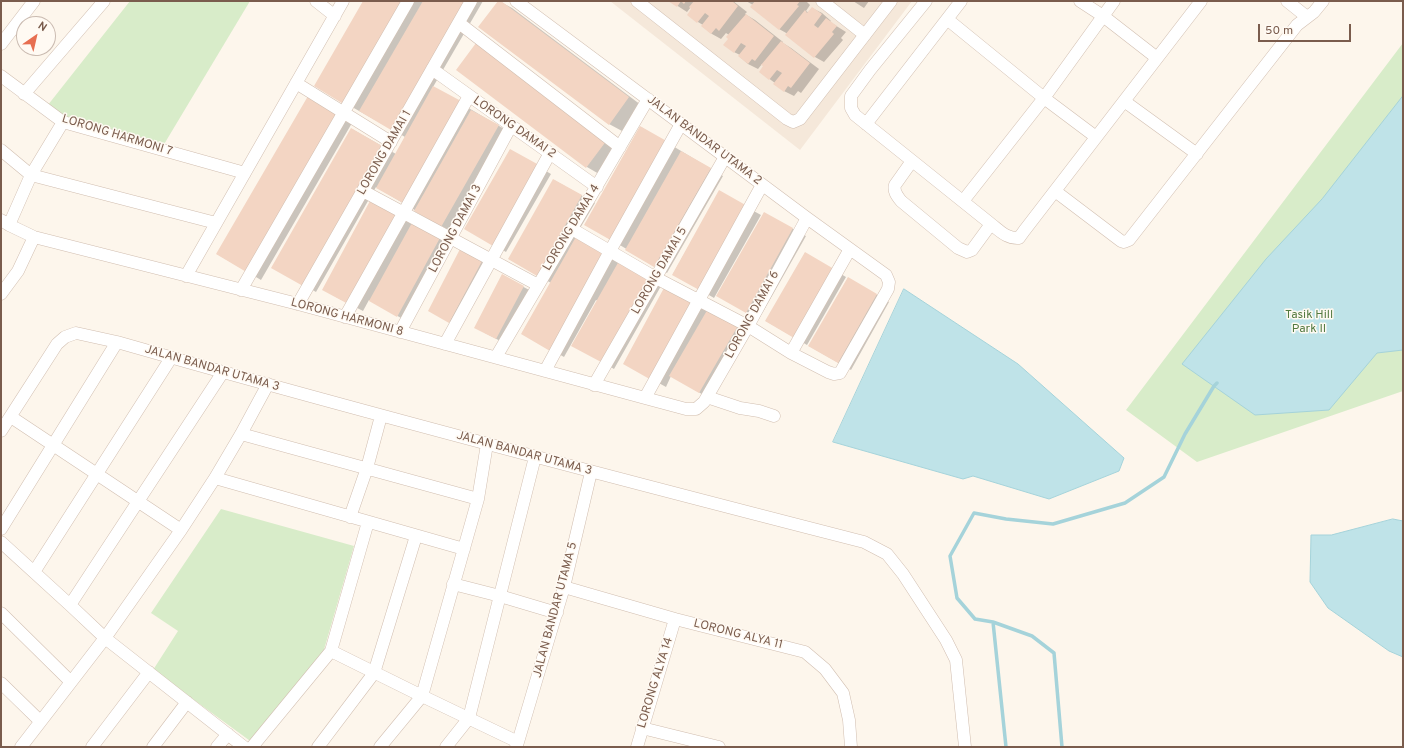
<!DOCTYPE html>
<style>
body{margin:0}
#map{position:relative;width:1404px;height:748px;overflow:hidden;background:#fdf6ec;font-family:Overpass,sans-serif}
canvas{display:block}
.frame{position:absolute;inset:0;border:2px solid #7a5c4d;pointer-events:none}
.north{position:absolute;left:16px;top:16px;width:40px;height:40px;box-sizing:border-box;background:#fffaf3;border:1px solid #cabbb1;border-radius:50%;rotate:34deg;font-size:11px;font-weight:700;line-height:16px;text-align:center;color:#7a5c4d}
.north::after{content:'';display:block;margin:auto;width:14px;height:18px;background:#e76f51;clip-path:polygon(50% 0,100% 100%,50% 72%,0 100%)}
.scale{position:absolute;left:1258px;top:24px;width:93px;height:18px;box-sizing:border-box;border:2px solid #7a5c4d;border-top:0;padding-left:5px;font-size:12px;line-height:14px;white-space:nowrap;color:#7a5c4d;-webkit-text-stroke:3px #fffaf3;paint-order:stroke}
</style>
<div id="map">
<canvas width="1404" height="748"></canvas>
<div class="frame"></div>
<div class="north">N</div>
<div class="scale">50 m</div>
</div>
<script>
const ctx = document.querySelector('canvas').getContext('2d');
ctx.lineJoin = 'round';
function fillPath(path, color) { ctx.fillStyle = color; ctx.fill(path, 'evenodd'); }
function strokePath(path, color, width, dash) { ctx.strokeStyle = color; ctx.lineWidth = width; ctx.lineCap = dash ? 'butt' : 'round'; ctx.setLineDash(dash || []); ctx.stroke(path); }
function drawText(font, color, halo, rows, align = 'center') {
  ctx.font = font + ' Overpass,sans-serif'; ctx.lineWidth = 3; ctx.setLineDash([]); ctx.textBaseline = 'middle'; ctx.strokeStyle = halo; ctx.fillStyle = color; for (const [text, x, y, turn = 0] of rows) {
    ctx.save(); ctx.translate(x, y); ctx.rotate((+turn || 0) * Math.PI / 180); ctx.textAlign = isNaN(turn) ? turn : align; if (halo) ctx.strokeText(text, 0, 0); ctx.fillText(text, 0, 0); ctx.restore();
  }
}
const residential = new Path2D(`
 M610,1H912L800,150Z`);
const green = new Path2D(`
 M130,1H250L160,151L44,110Z
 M1403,43V391L1197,462L1126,410Z
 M221,509L354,546L321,660L253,743L153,670L178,631L151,613Z`);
const water = new Path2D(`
 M1403,96V350L1377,353L1329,410L1255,415L1182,364L1266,259L1322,199Z
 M904,289L1018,364L1124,458L1119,471L1049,499L973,476L963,479L833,442Z
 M1393,519L1403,521V657L1389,651L1328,608L1310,582L1311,535H1331Z`);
const shadow = new Path2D(`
 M364,1H483L433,87L511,133L455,234L376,187L316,292L273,267L352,129L396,154L405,137L315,86Z
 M499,1L512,8L641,105L622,131L609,124Z
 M670,1H733L747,12L745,14L755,20L783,42V43L791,48L819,69L801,93L798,91L794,96L784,91L775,83L760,72L765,66L762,64L758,69L748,64L739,56L740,55L734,52L729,35L726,33L721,39L712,34L702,26L703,25L698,22L693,8L691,7L687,12Z
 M746,1H806L810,5L806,11L809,13L812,8L822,13L831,21L830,22L846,32L841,38L843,40L824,62L815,57L788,34L779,29L753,5Z
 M853,1H869L864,8Z
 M457,70L619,148L599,174L587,167Z
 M308,98L352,123L261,280L217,254Z
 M641,127L723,176L667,273L586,225Z
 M510,150L551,174L506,252L466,229Z
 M554,180L595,203L576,235L661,286L614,369L573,345L598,301L596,300L564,357L522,333L551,283L509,259Z
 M719,192L761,215L714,298L673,274Z
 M372,200L453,244L410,323L369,300L363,311L336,297Z
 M764,213L806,236L759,319L718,296Z
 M461,251L491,267L459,327L438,316Z
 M805,253L846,277L807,345L766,321Z
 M503,276L533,292L506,344L485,333Z
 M848,278L889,302L851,370L809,346Z
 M666,287L751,332L712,400L671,376L666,387L637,371Z`);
const stream = new Path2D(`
 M993,622L1006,747
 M1062,747L1054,653L1032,636L993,622L975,619L957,598L950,556L974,513L1006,519L1053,524L1125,503L1164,477L1185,434L1214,386L1217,383`);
const building = new Path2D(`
 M363,1H406L345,105L314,86Z
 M423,1H466L391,130L359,111Z
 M498,1H501L629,97L609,125L478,27Z
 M668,1H686L684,4L681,1L677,7Z
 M694,1H732L738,6L719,31L716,28L711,34L701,26L709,16L705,13L697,23L687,15L691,9L689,7Z
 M755,1H800L797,5L799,6L779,30L750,7Z
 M812,7L822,14L814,25L818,28L826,18L837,26L832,32L834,34L814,58L785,35L805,10L807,13Z
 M746,14L774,36L755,61L752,59L748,64L738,56L746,46L741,43L734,53L723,45L728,39L726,37Z
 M781,41L810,63L791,88L788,86L784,92L773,84L782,73L777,70L769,80L759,72L763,66L761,65Z
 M476,43L607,140L586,168L456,70Z
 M433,86L461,101L403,203L376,188Z
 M308,96L340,115L248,273L216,254Z
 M471,110L499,125L441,227L414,211Z
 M640,126L670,143L614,242L584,225Z
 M351,128L382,146L303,286L271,268Z
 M510,149L539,165L493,246L464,229Z
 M681,151L711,168L654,267L625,250Z
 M553,179L582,195L537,276L508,259Z
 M719,190L749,207L701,291L672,275Z
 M371,199L399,214L350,305L322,290Z
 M764,212L793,228L746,313L716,296Z
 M413,221L441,236L397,317L369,301Z
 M577,235L607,252L550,351L521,334Z
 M460,249L482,261L449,323L428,311Z
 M805,252L834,269L794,338L765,321Z
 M619,261L648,278L601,362L571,346Z
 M502,274L524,286L496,339L474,328Z
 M848,277L877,294L838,363L808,346Z
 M665,286L695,302L653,381L623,364Z
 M709,307L739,324L699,393L669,376Z`);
const minor = new Path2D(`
 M316,1L335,16
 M516,1L807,218L886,275L889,282L888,289L840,373L834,374L828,372L791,353L748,326L656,278L572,229
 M637,1L787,119L793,122L800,119L891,1
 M822,1L865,35
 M926,1L870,70L851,96V108L855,115L991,224C1000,231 1007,239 1019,238L1024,231L1201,1
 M1080,1L1103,16L1157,58
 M1287,1L1307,17
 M947,19L1044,98L1096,137
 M459,23L620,147
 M1,44L34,1
 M432,69L597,187
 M1,76L63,122L245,173
 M296,83L391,142
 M24,94L104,1
 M1124,101L1197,154
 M866,124L961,1
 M1,150L31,175L216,223
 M912,161L895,185C893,191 897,196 901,201L958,248L967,252L972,250L991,224
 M363,191L538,285
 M1055,191L1121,241L1124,242L1129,240L1297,25L1314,12L1323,1
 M963,201L1044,98L1114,1
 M1,220L9,225L34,237L298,304L645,398L686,409H696L704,402L748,326L807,218
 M9,225L31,175L63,122
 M186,276L343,1
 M241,290L408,1
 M1,294L18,271L34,237
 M298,304L471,1
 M345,317L469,96
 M400,332L511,126
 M445,344L550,153
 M791,353L850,249
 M496,357L648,99
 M545,371L610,251L681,124
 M594,385L725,157
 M707,397L740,408L759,411L774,416
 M645,398L762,185
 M11,417L181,530
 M1,431L57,344L65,337L76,333L117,342C365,413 614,478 864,542L887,554L903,574L946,640L956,660L965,747
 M241,434L478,499
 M215,478L464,549
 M350,517L367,468L381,416
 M1,529L117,342
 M1,542L70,605L105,638L244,747
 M34,572L171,358
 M453,584L500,596L557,613
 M564,587L675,619L805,652L825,669L843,693L849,720L851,747
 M70,605L223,372
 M1,613L71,682
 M331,651L422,696L518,742
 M1,683L40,721
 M642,728L719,747
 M21,747L105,638L181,530L215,478L241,434L268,384
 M92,747L149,672
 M153,747L187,702
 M217,747L228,734
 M252,747L331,651L368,522
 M318,747L374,673L416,536
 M380,747L422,696L478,499L487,444
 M446,747L469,718L535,457
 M516,747L518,742L564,587L591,472
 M637,747L675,619`);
const streetNames = [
 ["LORONG DAMAI 2",514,128,35],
 ["LORONG HARMONI 7",117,136,17],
 ["JALAN BANDAR UTAMA 2",704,141,37],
 ["LORONG DAMAI 1",385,153,-60],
 ["LORONG DAMAI 4",572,228,-59],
 ["LORONG DAMAI 3",456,229,-62],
 ["LORONG DAMAI 5",660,271,-60],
 ["LORONG DAMAI 6",753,315,-61],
 ["LORONG HARMONI 8",347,318,15],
 ["JALAN BANDAR UTAMA 3",212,369,16],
 ["JALAN BANDAR UTAMA 3",524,454,15],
 ["JALAN BANDAR UTAMA 5",556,610,-75],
 ["LORONG ALYA 11",738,635,14],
 ["LORONG ALYA 14",656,683,-73]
];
const parkNames = [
 ["Tasik Hill",1309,316],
 ["Park II",1309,330]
];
fillPath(residential, '#f5e8da');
fillPath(green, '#d8ecc9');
fillPath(water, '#bfe3e8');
strokePath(water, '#a5d3da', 1);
fillPath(shadow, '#0003');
strokePath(stream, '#a5d3da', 3.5);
fillPath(building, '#f3d5c3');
strokePath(minor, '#d1beb0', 13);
strokePath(minor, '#fff', 12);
drawText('12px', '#7a5c4d', '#fffaf3', streetNames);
drawText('12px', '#537a41', '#fffaf3', parkNames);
</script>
